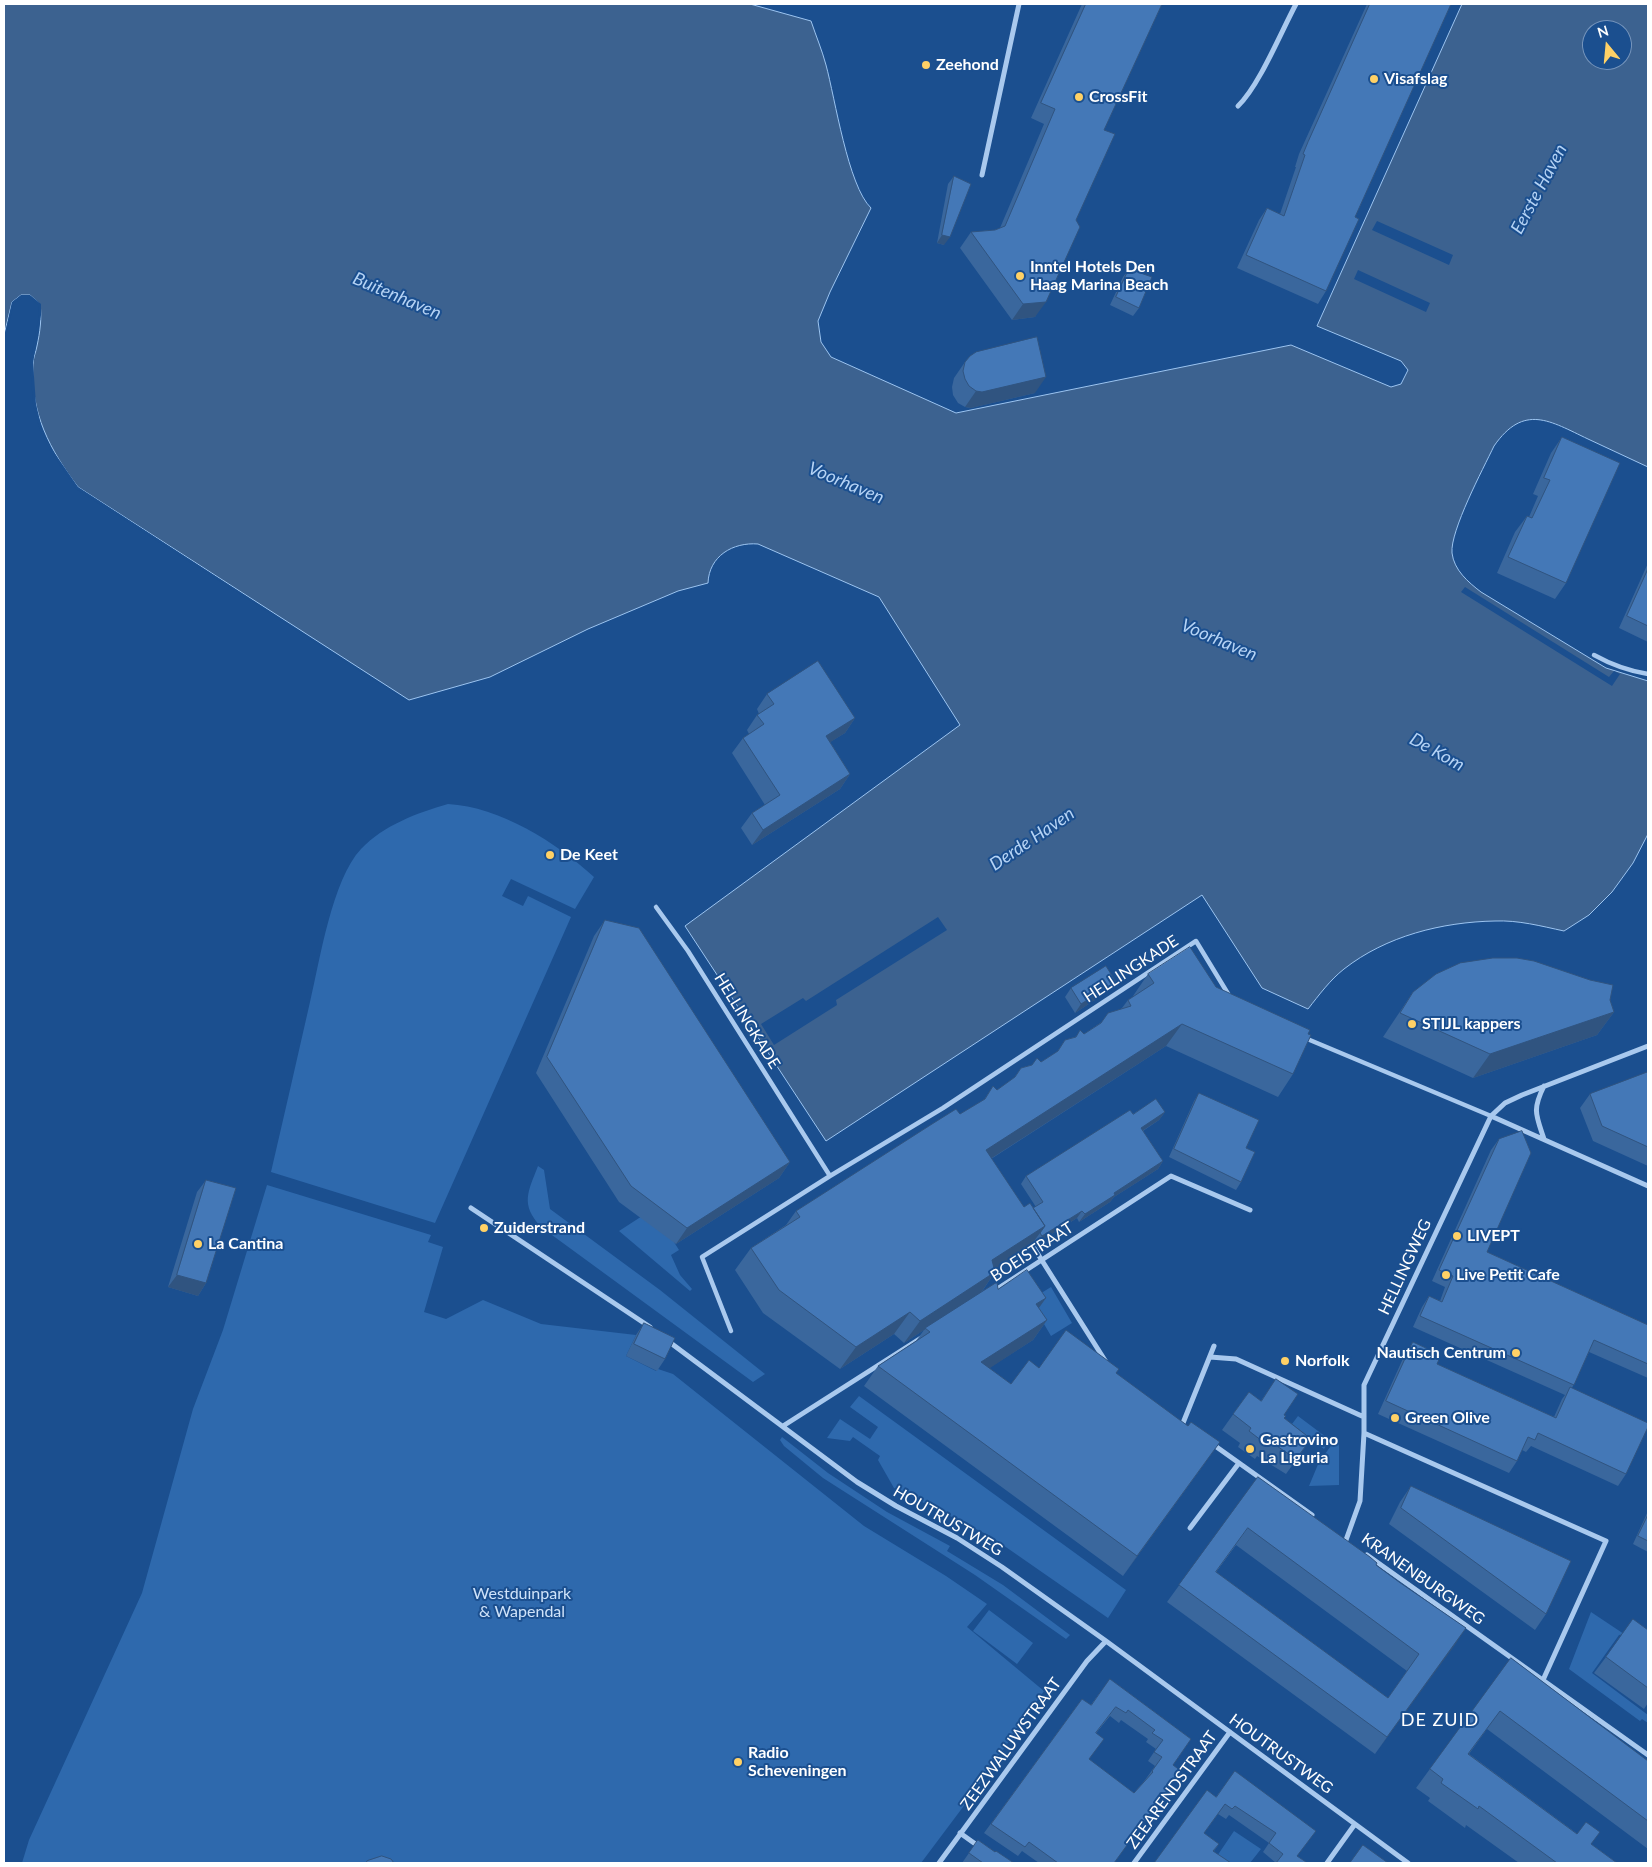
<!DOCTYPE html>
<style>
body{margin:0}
#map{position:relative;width:1652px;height:1867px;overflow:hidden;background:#1b4f8f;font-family:Lato,sans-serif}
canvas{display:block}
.frame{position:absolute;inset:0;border:5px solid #fff;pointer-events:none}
.north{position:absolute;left:1582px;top:20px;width:50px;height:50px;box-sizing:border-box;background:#1b4f8f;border:1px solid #7695bc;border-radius:50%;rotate:343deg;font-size:14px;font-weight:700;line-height:20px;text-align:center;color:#fff}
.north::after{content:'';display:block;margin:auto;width:18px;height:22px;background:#ffd166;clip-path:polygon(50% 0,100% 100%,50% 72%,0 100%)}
</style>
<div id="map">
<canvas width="1652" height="1867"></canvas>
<div class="frame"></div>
<div class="north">N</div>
</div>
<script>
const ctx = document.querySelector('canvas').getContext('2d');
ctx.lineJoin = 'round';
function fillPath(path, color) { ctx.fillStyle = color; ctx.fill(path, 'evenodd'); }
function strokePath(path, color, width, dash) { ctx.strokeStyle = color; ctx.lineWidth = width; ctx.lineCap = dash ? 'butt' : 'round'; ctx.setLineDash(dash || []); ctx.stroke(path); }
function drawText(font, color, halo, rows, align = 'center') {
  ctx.font = font + ' Lato,sans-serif'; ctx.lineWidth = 4; ctx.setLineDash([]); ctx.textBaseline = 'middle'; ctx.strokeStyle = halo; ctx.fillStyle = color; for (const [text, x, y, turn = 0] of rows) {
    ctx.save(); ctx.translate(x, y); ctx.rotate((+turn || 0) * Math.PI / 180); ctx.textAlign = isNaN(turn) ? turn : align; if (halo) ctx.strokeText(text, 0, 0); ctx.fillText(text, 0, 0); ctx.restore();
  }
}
const green = new Path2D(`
 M448,804C500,807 556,842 594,877L575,909L511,879L502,896L523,906L528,896L571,917L435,1223L271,1172C284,1116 297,1059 310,1002C320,960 332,880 361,849C384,825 417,813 448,804Z
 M538,1166L544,1170L550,1209L660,1290L765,1374L753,1382L541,1227C520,1204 528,1192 538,1166Z
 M267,1185L431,1235L428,1242L443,1247L424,1312L446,1319L483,1300L541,1324L636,1335L626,1356L656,1371L658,1369L673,1374L864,1526L946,1576L987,1604L967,1627L1044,1691L966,1803L921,1863H22L29,1840L142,1593L193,1409L223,1330Z
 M653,1209L679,1250L671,1255L680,1275L692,1289L690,1291L619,1231Z
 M1051,1287L1072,1323L1051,1336L1030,1300Z
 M859,1396L1126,1590L1108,1618L990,1536L894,1488L878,1460L880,1456L853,1437L850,1441L827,1438L840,1419L870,1439L878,1427L850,1407Z
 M1298,1416L1330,1440L1324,1449L1292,1424Z
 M782,1437L828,1473L887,1512L950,1546L947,1551L1003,1585L1070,1635L1066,1639L975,1575L823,1478L784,1446L780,1440Z
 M1339,1438V1485L1309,1486L1319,1462L1336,1439Z
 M989,1610L1033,1643L1017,1664L973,1631Z
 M1591,1612L1624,1634L1619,1635L1592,1673L1648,1715V1723L1642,1719L1640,1721L1569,1669Z
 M1234,1831L1261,1849L1250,1863H1215L1213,1862Z`);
const water = new Path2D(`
 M4,4H750L811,21C816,36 822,50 826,65C835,98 848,186 871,208L830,292L818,321L821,342L831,357L956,413L1291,345L1391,387L1401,384L1408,370L1401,361L1317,326L1462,4H1648V467C1628,458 1608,448 1588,439C1550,421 1524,403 1494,446C1483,469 1450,531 1452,553C1454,570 1468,582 1481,592L1606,668L1648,681V834L1633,863L1612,892L1589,915L1564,931C1541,926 1518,920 1495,921C1442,922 1386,936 1344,969C1330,980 1319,995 1308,1009L1262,988L1202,895L826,1141L685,926L960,725L879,597L758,544C733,542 709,556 708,583L678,591L588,629L490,677L409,700L78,487C50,450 30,413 33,364C33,358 36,352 37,346C40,332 42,318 40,304L30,295H21L12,302L4,335ZM1592,30H1622V60H1592Z`);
const pier = new Path2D(`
 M1377,221L1453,255L1449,265L1372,230Z
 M1358,270L1430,303L1426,312L1354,279Z
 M21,295H30L41,304V315L33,363L36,404L42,430L51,448L78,487L411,703L408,702L76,489L49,449L40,431L33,405L30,363L39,315L38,305L30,298H22L14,303L6,336L4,338L12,302Z
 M1465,587L1609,677L1614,671L1620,674L1612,686L1461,592Z
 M938,917L947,930L836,1000L837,1005L774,1045L761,1024L803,998L806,1001Z`);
const pedestrian = new Path2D(`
 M1594,655C1612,665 1629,671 1648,674
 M656,907L688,951L830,1176
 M1305,1038L1491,1116
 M731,1331L702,1257L830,1176L943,1108L1196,941L1230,997`);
const minor = new Path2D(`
 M1238,106C1259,86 1281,32 1296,4
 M982,175L1019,4
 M1648,1046L1522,1095L1505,1103L1491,1116L1648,1186
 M1544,1086C1532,1110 1536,1115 1544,1139
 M471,1208L650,1327
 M1029,1240L1106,1362
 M994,1291L1171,1176L1250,1210
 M668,1341L857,1482L896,1506L957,1538L1002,1567L1106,1641L1408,1863
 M1210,1357L1236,1359L1364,1417
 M1183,1423L1214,1346
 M783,1426L921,1338
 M1364,1433L1606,1541L1543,1680
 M1211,1443L1312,1515
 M1190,1528L1239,1463
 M1346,1540L1360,1501L1364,1433V1385L1491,1116
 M1367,1555L1648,1755
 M960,1833L981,1848
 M939,1863L1087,1661L1106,1641
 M1134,1863L1230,1732
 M1327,1863L1355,1824`);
const wall = new Path2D(`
 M1082,4H1162L1104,130L1076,220L1035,317L1012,320L960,248L971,232L995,230L1000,228L1044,124L1031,118Z
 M1367,4H1451L1355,217L1326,291L1318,304L1237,268L1259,220L1267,208L1280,214L1296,167H1295L1299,154Z
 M954,176L944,245L937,243L948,184Z
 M1129,269L1139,308L1133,316L1110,305L1123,277Z
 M965,362L1035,393L971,408L965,407L958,403L953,395L952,387L954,378Z
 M1562,437L1566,583L1555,599L1497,573L1515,532L1527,516L1529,517L1538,496L1533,494L1551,453Z
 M1648,563V642L1619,628Z
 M767,694L855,718L845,733L830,742L850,774L840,789L752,845L741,828L752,813L765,805L732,753L743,738L749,734L747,730L757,715L759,714L757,709Z
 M605,920L790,1162L779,1178L676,1244L619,1202L536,1073L594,936Z
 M1148,974L1216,987L1293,1074L1278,1097L1166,1046L991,1159L1024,1207L1033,1208L1036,1207L1021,1184L1026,1176L1133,1114L1165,1112L1159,1120L1143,1131L1163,1161L1158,1169L1114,1197L1110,1202L1079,1222L1077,1218L1036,1244L1034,1241L1029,1248L995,1270V1272L981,1293L998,1289L1039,1308L1047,1320L1033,1340L989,1368L1011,1384L1039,1368L1116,1373L1205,1463L1123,1576L864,1386L878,1366L916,1341L924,1330L904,1343L894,1334L840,1369L763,1313L735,1270L751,1248L786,1225L796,1211L984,1100L993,1086L997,1090L1014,1078L1021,1068L1041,1062L1057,1052L1065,1040L1084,1034L1122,1008L1128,1000L1133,997V996Z
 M1116,982L1110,990L1075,1013L1065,997L1071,988Z
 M1413,992L1610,1000L1614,1012L1597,1035L1473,1078L1383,1037Z
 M1648,1072V1166L1593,1141L1580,1108L1590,1094Z
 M1199,1093L1246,1148L1241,1182L1236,1190L1169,1157L1194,1101Z
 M1499,1139L1487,1252L1648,1325V1378L1589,1352L1572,1388L1626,1474L1618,1486L1531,1446L1526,1452L1522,1450L1517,1461L1509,1473L1378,1414L1405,1354L1413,1342L1437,1364L1554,1417L1562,1399L1565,1395L1413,1327L1422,1307L1429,1296L1440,1301L1445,1287L1432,1281L1491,1150Z
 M206,1180V1283L198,1296L168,1287L197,1192Z
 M644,1323L665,1359L657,1371L626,1356L636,1335Z
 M1249,1392L1261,1401L1284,1415V1418L1311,1439L1286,1474L1257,1456L1255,1459L1238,1447L1240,1443L1222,1430Z
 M1258,1477L1399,1582L1466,1628L1375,1754L1167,1602ZM1236,1545L1407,1671L1388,1698L1216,1572Z
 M1411,1486L1546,1614L1535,1630L1389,1524L1400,1502Z
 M1648,1511V1552L1633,1544Z
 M1648,1630V1703L1644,1709L1594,1673L1606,1657Z
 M1511,1658L1648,1761V1849L1487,1729L1469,1754L1617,1863H1519L1466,1825L1465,1828L1428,1801L1430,1798L1416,1788Z
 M1110,1679L1191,1739L1173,1765L1114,1863H1039L1022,1851L1018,1856L984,1833L1082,1699L1091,1705ZM1110,1716L1119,1723L1121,1720L1148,1739L1146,1742L1156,1749L1148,1761L1155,1766L1145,1780L1134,1793L1089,1760L1096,1733Z
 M1216,1797L1316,1831L1276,1863L1263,1852L1269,1843L1229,1815L1226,1819L1218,1814L1204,1833L1219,1844L1214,1851L1154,1863Z
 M978,1840L995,1852L1014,1863H962Z`);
const shadedWall = new Path2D(`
 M942,235L950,237L944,245L937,243Z
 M1046,302L1035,317L1012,320L1023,304Z
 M1046,377L1035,393L971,408L965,407L976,391Z
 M855,718L845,733L816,751L826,736Z
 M850,774L840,789L752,845L763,830Z
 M1116,982L1110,990L1075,1013L1081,1004Z
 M1614,1012L1597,1035L1473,1078L1490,1054Z
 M1182,1024L1166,1046L970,1172L986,1150Z
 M1165,1112L1159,1120L1136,1135L1141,1128Z
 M1163,1161L1158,1169L1114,1197L1110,1202L1079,1222L1085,1214L1114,1193Z
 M790,1162L779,1178L676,1244L687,1228Z
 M1082,1211L1077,1218L1036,1244L1042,1236Z
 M1045,1226L1029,1248L976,1282L992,1260Z
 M995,1272L980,1294L904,1343L920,1321Z
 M177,1275L206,1283L198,1296L168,1287Z
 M1046,1298L1031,1319L1036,1304Z
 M910,1312L894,1334L840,1369L856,1347Z
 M1047,1320L1033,1340L967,1383L981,1362Z
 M1220,1442L1205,1463L1123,1576L1137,1556Z
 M1466,1628L1455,1645L1375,1754L1387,1737Z`);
const building = new Path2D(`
 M1086,4H1162L1104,130L1115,134L1076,220L1080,227L1046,302L1023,304L971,232L995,230L1005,226L1055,109L1041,103Z
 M1370,4H1451L1355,217L1359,219L1326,291L1246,255L1267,208L1284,216L1305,155L1303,154L1308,142Z
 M954,176L971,184L950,237L942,235Z
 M1129,269L1152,277L1139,308L1116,297Z
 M1037,337L1046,377L982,392L976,391L969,386L965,379L963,371L965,362L970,356L976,352Z
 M1562,437L1620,463L1566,583L1508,557L1527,516L1532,518L1550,480L1544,478Z
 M1648,569V626L1627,616Z
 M818,661L855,718L826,736L850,774L763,830L752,813L780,795L743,738L764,724L757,715L774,704L767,694Z
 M605,920L639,928L790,1162L687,1228L631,1186L547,1057Z
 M1190,947L1216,987L1310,1030L1308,1034L1311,1035L1293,1074L1182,1024L986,1150L1024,1207L1030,1203L1045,1226L992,1260L995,1272L920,1321L910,1312L856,1347L779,1290L751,1248L800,1217L796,1211L932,1124L956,1109L960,1114L985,1099L993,1086L997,1090L1015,1077L1021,1068L1032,1065L1037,1058L1041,1062L1058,1051L1065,1040L1076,1037L1080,1030L1084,1034L1101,1023L1108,1013L1131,1006L1128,1000L1154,983L1148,974Z
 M1493,958H1517L1534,961L1590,980L1613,985L1610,1000L1614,1012L1490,1054L1400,1013L1413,992L1436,974L1460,963Z
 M1106,966L1116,982L1081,1004L1071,988Z
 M1648,1072V1147L1602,1126L1590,1094Z
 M1199,1093L1259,1120L1246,1148L1255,1152L1241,1182L1174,1149Z
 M1156,1099L1165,1112L1141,1128L1163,1161L1114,1193L1115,1195L1085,1214L1082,1211L1042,1236L1040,1233L1045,1226L1033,1208L1043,1202L1026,1176L1130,1110L1133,1114Z
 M1522,1131L1531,1153L1487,1252L1648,1325V1364L1594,1340L1574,1385L1420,1316L1429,1296L1442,1302L1453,1276L1439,1270L1499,1139Z
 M206,1180L236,1188L206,1283L177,1275Z
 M1027,1270L1046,1298L1036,1304L1047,1320L981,1362L1011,1384L1029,1360L1039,1368L1066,1330L1119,1369L1116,1373L1188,1426L1191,1422L1220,1442L1137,1556L878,1366L930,1332L925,1328L997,1282L998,1289Z
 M644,1323L675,1338L665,1359L634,1344Z
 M1413,1342L1441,1355L1437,1364L1556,1418L1570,1387L1648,1423V1427L1626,1474L1538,1433L1535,1440L1528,1437L1517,1461L1386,1401Z
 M1276,1379L1298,1394L1284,1415L1286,1416L1284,1418L1311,1439L1296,1459L1268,1440L1266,1444L1249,1431L1251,1428L1233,1414L1249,1392L1261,1401Z
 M1258,1477L1370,1557L1377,1563L1376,1565L1399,1582L1466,1628L1387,1737L1179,1585ZM1248,1528L1419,1654L1388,1698L1216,1572Z
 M1411,1486L1571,1561L1546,1614L1401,1508Z
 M1648,1515V1541L1638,1536Z
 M1633,1619L1648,1630V1688L1606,1657Z
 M1511,1658L1648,1761V1821L1500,1711L1468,1754L1577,1834L1586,1822L1600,1832L1591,1844L1617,1863H1557L1479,1806L1478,1809L1441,1783L1443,1779L1430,1769Z
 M1110,1679L1191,1739L1173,1765L1181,1771L1114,1863H1058L1029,1842L1025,1847L991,1824L1082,1699L1091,1705ZM1116,1707L1126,1713L1128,1710L1155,1730L1152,1733L1163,1740L1154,1752L1162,1757L1152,1771L1153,1772L1134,1793L1089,1759L1104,1739L1096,1733Z
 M1235,1771L1316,1831L1297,1856L1306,1862L1305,1863H1276L1283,1854L1269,1843L1276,1833L1235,1806L1232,1809L1225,1804L1204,1833L1219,1844L1213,1851L1231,1863H1154L1207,1790L1216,1797Z
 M978,1840L995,1852L996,1851L1014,1863H983L969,1853Z
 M1363,1845L1388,1863H1350Z
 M382,1856L391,1859L394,1863H366L367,1861Z`);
const markers = [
 [926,65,5,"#ffd166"],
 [1374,79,5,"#ffd166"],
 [1079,97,5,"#ffd166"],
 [1020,276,5,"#ffd166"],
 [550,855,5,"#ffd166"],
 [1412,1024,5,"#ffd166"],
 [484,1228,5,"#ffd166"],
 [1457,1236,5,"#ffd166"],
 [198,1244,5,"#ffd166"],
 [1446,1275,5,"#ffd166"],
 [1516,1353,5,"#ffd166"],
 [1285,1361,5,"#ffd166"],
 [1395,1418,5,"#ffd166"],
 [1250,1449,5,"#ffd166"],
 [738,1762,5,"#ffd166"]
];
const poiNames = [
 ["Zeehond",936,65],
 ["Visafslag",1384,79],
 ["CrossFit",1089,97],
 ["Inntel Hotels Den",1030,267],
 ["Haag Marina Beach",1030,285],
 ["De Keet",560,855],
 ["STIJL kappers",1422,1024],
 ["Zuiderstrand",494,1228],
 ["LIVEPT",1467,1236],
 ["La Cantina",208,1244],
 ["Live Petit Cafe",1456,1275],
 ["Nautisch Centrum",1506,1353,"right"],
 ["Norfolk",1295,1361],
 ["Green Olive",1405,1418],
 ["Gastrovino",1260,1440],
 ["La Liguria",1260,1458],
 ["Radio",748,1753],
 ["Scheveningen",748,1771]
];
const streetNames = [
 ["HELLINGKADE",1131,969,-33],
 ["HELLINGKADE",747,1021,58],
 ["BOEISTRAAT",1032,1252,-33],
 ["HELLINGWEG",1405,1267,-65],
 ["HOUTRUSTWEG",948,1521,30],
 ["KRANENBURGWEG",1423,1579,35],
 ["ZEEZWALUWSTRAAT",1011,1744,-54],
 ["HOUTRUSTWEG",1281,1754,36],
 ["ZEEARENDSTRAAT",1172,1790,-54]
];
const parkNames = [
 ["Westduinpark",522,1594],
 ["& Wapendal",522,1612]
];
const waterNames = [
 ["Eerste Haven",1539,189,-62],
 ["Buitenhaven",397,296,23],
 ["Voorhaven",846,483,23],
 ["Voorhaven",1219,640,23],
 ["De Kom",1437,752,29],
 ["Derde Haven",1032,839,-34]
];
const neighbourhoodNames = [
 ["DE ZUID",1440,1720]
];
fillPath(green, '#2e69ad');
fillPath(water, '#3c6290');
strokePath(water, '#9cc4f0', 1);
fillPath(pier, '#1b4f8f');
strokePath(pedestrian, '#a9c9ee', 4.5);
strokePath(minor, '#a9c9ee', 5);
fillPath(wall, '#3a679d');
fillPath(shadedWall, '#305480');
fillPath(building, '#4478b7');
strokePath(building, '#305480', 1);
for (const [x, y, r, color] of markers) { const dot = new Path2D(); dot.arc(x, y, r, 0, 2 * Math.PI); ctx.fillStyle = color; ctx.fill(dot); strokePath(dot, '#1b4f8f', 2); }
drawText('bold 16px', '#fff', '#1b4f8f', poiNames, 'left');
drawText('16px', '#fff', '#1b4f8f', streetNames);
drawText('16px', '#cfe3fa', '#1b4f8f', parkNames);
drawText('italic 18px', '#b5d3f5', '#1b4f8f', waterNames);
ctx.letterSpacing = '1px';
drawText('18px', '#fff', '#1b4f8f', neighbourhoodNames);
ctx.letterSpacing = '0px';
</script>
